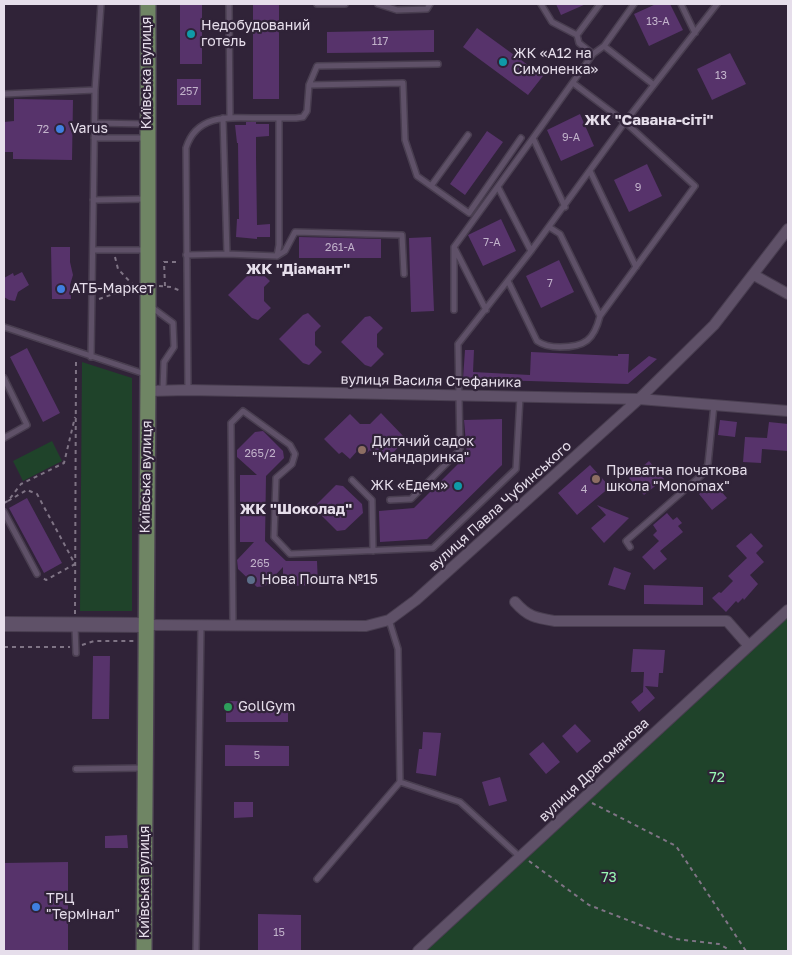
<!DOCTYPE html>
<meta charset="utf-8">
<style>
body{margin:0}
#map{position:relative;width:792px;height:955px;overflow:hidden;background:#302338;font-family:"Golos Text",sans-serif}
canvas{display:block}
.frame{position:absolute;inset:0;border:5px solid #e6deeb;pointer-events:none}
</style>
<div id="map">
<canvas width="792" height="955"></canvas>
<div class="frame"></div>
</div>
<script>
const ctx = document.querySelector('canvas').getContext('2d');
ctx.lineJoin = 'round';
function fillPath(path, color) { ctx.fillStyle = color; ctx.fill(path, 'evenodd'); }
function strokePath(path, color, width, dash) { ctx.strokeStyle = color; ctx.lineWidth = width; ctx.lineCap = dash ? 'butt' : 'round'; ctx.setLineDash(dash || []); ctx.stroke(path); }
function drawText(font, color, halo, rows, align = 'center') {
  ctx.font = font + ' "Golos Text",sans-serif'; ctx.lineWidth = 4.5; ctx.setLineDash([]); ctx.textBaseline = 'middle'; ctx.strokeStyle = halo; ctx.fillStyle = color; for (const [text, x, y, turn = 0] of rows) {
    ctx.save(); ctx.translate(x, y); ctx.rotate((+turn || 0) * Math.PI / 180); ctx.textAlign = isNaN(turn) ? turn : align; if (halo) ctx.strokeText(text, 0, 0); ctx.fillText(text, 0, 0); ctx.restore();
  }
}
const green = new Path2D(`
 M82,362L132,378V611H80Z
 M52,441L62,461L23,481L13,461Z
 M788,617V951H426L496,882Z`);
const building = new Path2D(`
 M180,4H202V64H180Z
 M253,4H279V99H253Z
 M556,4H586L561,15Z
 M656,4H670L683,30L649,46L634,14Z
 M477,28L543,76L528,95L463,47Z
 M434,30V52L327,53V32Z
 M730,53L746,84L712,100L697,69Z
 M177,79H201V105H177Z
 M14,99L73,100L72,160L13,159V152H4V122L14,121Z
 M580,114L594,146L561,161L547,130Z
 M246,122H256V124H269V136L256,137V157L257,225L270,224V237H257V239L236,237L237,219H239L238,143H237L235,125H246Z
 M487,131L503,142L465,195L450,184Z
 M647,164L662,196L629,212L614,180Z
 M501,219L516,251L483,266L468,235Z
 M299,237L381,239V258H299Z
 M431,237L434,311L411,312L409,238Z
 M51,247H70V262L73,275L70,285L71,299H52Z
 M559,260L574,292L541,308L526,276Z
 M257,269L270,281L264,287V301L271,308L258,320L252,318L228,295L252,271Z
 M22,272L29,285L18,292L15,301L9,300L4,297V278L13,273L14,276Z
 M308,313L321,326L315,332V345L322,352L309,365L303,363L279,339L303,315Z
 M370,316L383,328L377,334V347L384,354L371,367L365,365L341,342L365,317Z
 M27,348L60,413L43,422L10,357Z
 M465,350H474L473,372L530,375L531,352L618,356V354H629L628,373L649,356L657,359L628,384L463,379Z
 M381,413L406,439L391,455L387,451L379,459L370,450L365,455L359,449L350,459L342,452L339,454L324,439L350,414L360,424H370Z
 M502,419V465L427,539L380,542L379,511L414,508L467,455L464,420Z
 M720,420L737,422L735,437L718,435Z
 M769,422L788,424V451L762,449L761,463L743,462L745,437L767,438Z
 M263,431L283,451L284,458L266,476L265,541L286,561H317L318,585L283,586V567L265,586L257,587L238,569L237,560L254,542H240V475H257L237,457V450L255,432Z
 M649,461L664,479L644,495L629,478Z
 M590,465L610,487L577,515L558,493Z
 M713,482L727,498L712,510L699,494Z
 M336,485L343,486L362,504L363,513L345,530L337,531L318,512L317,504Z
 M27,498L62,563L44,573L9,508Z
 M597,505L629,518L604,543L591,528L606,515Z
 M667,513L673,520L677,517L682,523L678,526L683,532L660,551L667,559L654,570L642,557L659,541L653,535L657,531L653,525Z
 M751,533L763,546L756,553L764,562L750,575L758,584L744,600L743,598L738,603L736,601L726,612L712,598L719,592L721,593L733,581L728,576L747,558L736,546Z
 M614,567L631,573L625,590L608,585Z
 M644,585L703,587V605L644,604Z
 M633,649L665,650L663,673H659L658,687L645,686L655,698L639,712L631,702L643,692L644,672H631Z
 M93,656H110L109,719H92Z
 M226,701L288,702V722H226Z
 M575,724L591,741L577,753L562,736Z
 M423,732L441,733L436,776L416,773L419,749H422Z
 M543,742L560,762L546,774L529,754Z
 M225,745L289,746V766H225Z
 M500,777L507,801L489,806L482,782Z
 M234,802H253V817L234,818Z
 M127,835L128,848H105V836Z
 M68,862V951H4V863Z
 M258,914L301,915V951H258Z`);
const path = new Path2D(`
 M115,257L118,269L134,286
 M159,286L171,287L181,291
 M165,286L164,262H180
 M99,299L137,286
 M8,501L27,490L37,494L75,564L46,580L43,578
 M4,503L8,501L21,484L64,463L75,417
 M75,614L76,359
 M82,645L94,641H134
 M4,647H70
 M592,803L676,846L746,951
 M529,861L589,905L676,939L719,944L731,951`);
const service = new Path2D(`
 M229,4L230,117
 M317,4H345
 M378,4L397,10L427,9L430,4
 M541,4L552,22L577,35
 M681,4L695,33
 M604,46L654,85
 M593,54L604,46L634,4
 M309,85L403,83L405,140L417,176L469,213L521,138
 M4,94L95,90
 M223,118L227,254
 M95,123L146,124
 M94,138H146
 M590,171L636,267
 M431,186L468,135
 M498,187L531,251
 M93,200L145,199
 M565,207L533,138L593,54L579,43L577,35L600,4
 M549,227L560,234L600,316
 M455,249L486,310
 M93,250H147
 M186,255L227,254L277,256L279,245V118
 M277,256L285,251L295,232L402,235L404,274
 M508,281L537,341C544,346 552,347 560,347C585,347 594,340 600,316L695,186L625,122L573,83
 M150,306L173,323L174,347L164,362L163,390
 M454,310V247L533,138
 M4,327L145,374
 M91,357L95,90L101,4
 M4,378L27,425L4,438
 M188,390L186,148C196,116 225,117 253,118C268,118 282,118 296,118L303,117L307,111L309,85L317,66L438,64
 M352,480L372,500L373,551
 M390,500L411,499L460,450L458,344L531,251L625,122L717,4
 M4,512L37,574
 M630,547L626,541L704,473L708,464L714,405
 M233,626L231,423L243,411L290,445L295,454L292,464L276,478L274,537L290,554L433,548L516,469L520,397
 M75,627L76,653
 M76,769L143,768
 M400,782L460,802L520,857
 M317,879L400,782L398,649L389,620
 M196,951L201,626`);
const minor = new Path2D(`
 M754,275L788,294
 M148,391L188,390L639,399L788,411
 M515,602C528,617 536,618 555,621H727L749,646
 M146,625L366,626L389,620L416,600L639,399L714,325L788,229
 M418,951L788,610`);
const secondary = new Path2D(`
 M4,624L146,625`);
const primary = new Path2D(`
 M144,951L148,375V4`);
const markers = [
 [191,34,5,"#0f9aa8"],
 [503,62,5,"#0f9aa8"],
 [60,129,5,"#3f7fe0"],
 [61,289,5,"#3f7fe0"],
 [362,450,5,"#8d6e63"],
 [596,479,5,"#8d6e63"],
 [458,486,5,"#0f9aa8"],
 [251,580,5,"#5c6f8a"],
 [228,707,5,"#2e9e5b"],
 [36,907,5,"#3f7fe0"]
];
const numberNames = [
 ["13-А",658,22],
 ["117",380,42],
 ["13",721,76],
 ["257",189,92],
 ["72",43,130],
 ["9-А",571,138],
 ["9",638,188],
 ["7-А",492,243],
 ["261-А",340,248],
 ["7",550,284],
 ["265/2",260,454],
 ["4",584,490],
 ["265",260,564],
 ["5",257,756],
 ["15",279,933]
];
const poiNames = [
 ["Недобудований",201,26],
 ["готель",201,42],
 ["ЖК «А12 на",513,54],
 ["Симоненка»",513,70],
 ["Varus",70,129],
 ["АТБ-Маркет",71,289],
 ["Дитячий садок",372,442],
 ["\"Мандаринка\"",372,458],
 ["Приватна початкова",606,471],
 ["школа \"Monomax\"",606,487],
 ["ЖК «Едем»",448,486,"right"],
 ["Нова Пошта №15",261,580],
 ["GollGym",238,707],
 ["ТРЦ",46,899],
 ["\"Термінал\"",46,915]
];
const streetNames = [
 ["Київська вулиця",147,73,-90],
 ["вулиця Василя Стефаника",431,381,1],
 ["Київська вулиця",146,477,-89],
 ["вулиця Павла Чубинського",500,506,-42],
 ["вулиця Драгоманова",594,770,-43],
 ["Київська вулиця",145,882,-90]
];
const parkNames = [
 ["72",717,778],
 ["73",609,878]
];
const neighbourhoodNames = [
 ["ЖК \"Савана-сіті\"",649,120],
 ["ЖК \"Діамант\"",298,269],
 ["ЖК \"Шоколад\"",296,509]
];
fillPath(green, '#1f432a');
fillPath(building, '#57336b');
strokePath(service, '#493e50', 8);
strokePath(minor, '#493e50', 12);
strokePath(secondary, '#493e50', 16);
strokePath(primary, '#493e50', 18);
strokePath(path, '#7f7485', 2, [4, 4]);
strokePath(service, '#5f5168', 5);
strokePath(minor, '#5f5168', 10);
strokePath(secondary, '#5f5168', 14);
strokePath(primary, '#6f8564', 15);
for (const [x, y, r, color] of markers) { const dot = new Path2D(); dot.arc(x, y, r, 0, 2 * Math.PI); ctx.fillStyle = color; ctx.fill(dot); strokePath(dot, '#302338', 2); }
drawText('11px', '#c2b3cb', null, numberNames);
drawText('14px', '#e6deeb', '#302338', poiNames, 'left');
drawText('14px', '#e6deeb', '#302338', streetNames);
drawText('14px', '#98f8b4', '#302338', parkNames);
drawText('bold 15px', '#e6deeb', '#302338', neighbourhoodNames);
</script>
